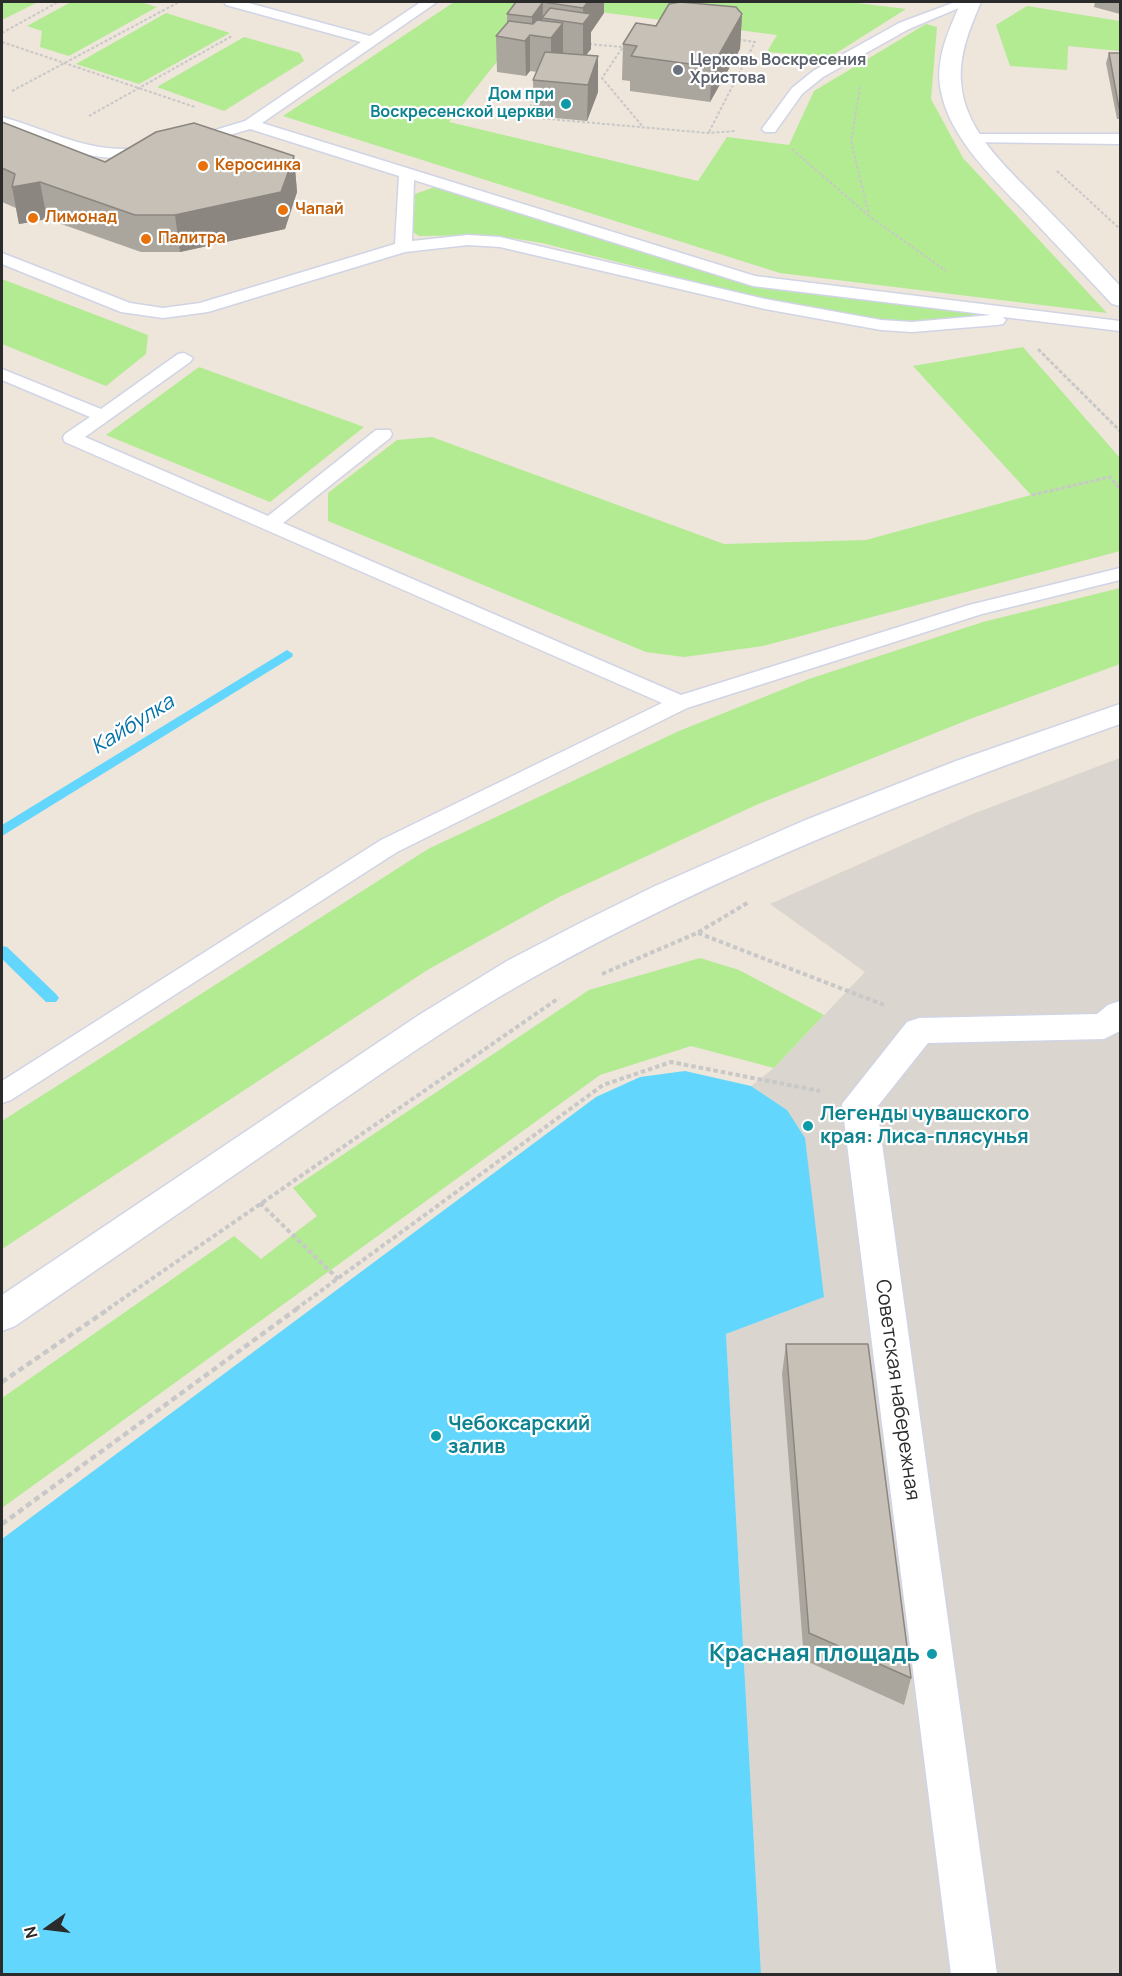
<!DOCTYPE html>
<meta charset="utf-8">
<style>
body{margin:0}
#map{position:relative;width:1122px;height:1976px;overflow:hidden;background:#eee5db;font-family:Manrope,sans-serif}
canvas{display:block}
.frame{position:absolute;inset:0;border:3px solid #2b2b2b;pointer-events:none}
.north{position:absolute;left:18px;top:1898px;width:60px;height:60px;-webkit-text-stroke:4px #fff;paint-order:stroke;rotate:256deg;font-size:16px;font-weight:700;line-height:24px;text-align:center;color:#2b2b2b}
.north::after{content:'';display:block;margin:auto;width:21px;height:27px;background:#2b2b2b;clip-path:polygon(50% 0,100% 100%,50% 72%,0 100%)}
</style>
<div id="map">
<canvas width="1122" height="1976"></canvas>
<div class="frame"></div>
<div class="north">N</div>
</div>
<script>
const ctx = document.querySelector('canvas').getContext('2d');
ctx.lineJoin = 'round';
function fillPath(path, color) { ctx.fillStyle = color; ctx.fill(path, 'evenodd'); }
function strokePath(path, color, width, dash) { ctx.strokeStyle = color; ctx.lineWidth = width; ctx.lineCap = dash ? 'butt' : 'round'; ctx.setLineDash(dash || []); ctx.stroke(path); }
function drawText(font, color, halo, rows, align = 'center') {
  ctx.font = font + ' Manrope,sans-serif'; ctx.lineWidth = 4.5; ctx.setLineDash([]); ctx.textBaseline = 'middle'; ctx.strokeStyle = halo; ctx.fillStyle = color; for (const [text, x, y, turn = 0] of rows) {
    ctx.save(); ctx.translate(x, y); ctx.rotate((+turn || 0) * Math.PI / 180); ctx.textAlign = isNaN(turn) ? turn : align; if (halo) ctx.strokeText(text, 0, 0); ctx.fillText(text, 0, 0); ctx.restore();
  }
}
const green = new Path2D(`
 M2,2H38L4,19L2,18Z
 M71,2H140L157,7L69,56L40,47L42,31L27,26Z
 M454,2H849L906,9L830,57L767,52L777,35L531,3L507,49L449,122L698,181L727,137L789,145L814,91L926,24L937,27L931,99L963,158L1107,313L780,273L283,116Z
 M1027,6L1120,21V51L1068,46L1067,70L1010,66L996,25Z
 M166,13L230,33L139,84L76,64Z
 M244,37L300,53L304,61L224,111L157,87Z
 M435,187L457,191L746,282L791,292L972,312L978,316L904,323L816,310L749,295L542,243L492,235L419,236L413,232L415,194Z
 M2,279L148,335L146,354L106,386L2,344Z
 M1023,347L1120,458V551L763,646L684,657L646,652L328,521V493L397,440L432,437L724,544L866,540L1031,495L913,366Z
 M199,367L364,427L270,502L106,435Z
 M1120,588V664L970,719L756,805L559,897L429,969L2,1249V1121L428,849L679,731L809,679L983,622Z
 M700,958L739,970L824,1015L774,1068L691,1046L600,1075L2,1508V1398L234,1236L261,1259L317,1216L293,1188L589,990Z`);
const plaza = new Path2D(`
 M1120,758V1974H761L726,1334L824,1297L787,1110L751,1086L774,1068L865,972L770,904L970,815Z`);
const water = new Path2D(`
 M685,1071L751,1086L787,1110L805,1138L824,1297L726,1334L761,1974H2V1539L596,1097L640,1077Z`);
const stream = new Path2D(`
 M287,650L293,654L292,657L2,836V825Z
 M2,946L7,947L56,994L59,998L56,1002H46L2,959Z`);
const pathFar3 = new Path2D(`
 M2,33L58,2
 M2,42L195,107
 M589,44L622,47
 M625,44L602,78L643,127
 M860,87L851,141L869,215
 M12,91L179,2
 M535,95L526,117L708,133L735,131
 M89,116L232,36
 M709,132L755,42L735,39
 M792,149L869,216L946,271
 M1057,171L1120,229`);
const pathFar2 = new Path2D(`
 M1038,349L1120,431
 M1032,495L1110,477L1120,489`);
const pathFar1 = new Path2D(`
 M698,933L884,1005
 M602,974L697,933L749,902
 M260,1203L338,1279
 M108,1309L559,998
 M296,1309L603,1085L671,1062L820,1091`);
const path = new Path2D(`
 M2,1382L110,1308
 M2,1524L298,1308`);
const lane = new Path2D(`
 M224,2H245L370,36L421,2H437L262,123L755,276L1120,321V331L1003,317L1006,320L1003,324L997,325L912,332L881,330L765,309L500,247L468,245L405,252L208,312L163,318L121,312L2,264V253L130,303L163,308L200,303L395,244L399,176L250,129L199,144H189L186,141L189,138L245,121L361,42L226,5ZM414,180L753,286L991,315L912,322L881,320L765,299L500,237L468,235L412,241Z
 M955,2H973L909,29L823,77L802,94L775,132H765L762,129L792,88L813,71L899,23Z
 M2,117C43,128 80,149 123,149C134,149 151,142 159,151L157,154C103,168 51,145 2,127Z
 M972,134H1120V144L967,142L964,139Z
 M184,353L193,358L190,362L85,437L268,516L376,430H390L392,434L390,438L283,523L681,695L969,605L1120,568V580L982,614L687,708L397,852L11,1100L2,1103V1081L381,840L662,703L65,442L63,438L65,434L90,417L2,380V369L101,409L178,354Z`);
const street = new Path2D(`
 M1120,1001V1031L1104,1039L928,1043L877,1107L997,1974H951L842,1104L907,1022L919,1018L1097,1014L1108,1005Z`);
const secondary = new Path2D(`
 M961,2H981C970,28 959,53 961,82C964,134 1014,174 1047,209C1072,234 1096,260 1120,286V306L1112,304C1086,276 1059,248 1033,220C998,182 948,140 940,86C936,56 950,28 961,2Z
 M1120,704V724C918,795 719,873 532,978C450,1024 375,1078 298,1131C204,1196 109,1261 15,1326L2,1331V1295L419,1015L507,961L580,923L653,887L803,821L956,761Z`);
const wall = new Path2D(`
 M516,2H604V13L591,32V49L586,55L598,92L587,121L534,116L533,80L537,72L530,71L526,76L497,72L496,36L507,23V14Z
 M1095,2H1120V14L1094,7Z
 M742,14L740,49L710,102L630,91V81L622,80L623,44L656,26Z
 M1109,53H1120V119H1117L1106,63Z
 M2,122L105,162L294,156L297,192L285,229L180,252H141L47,219L19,224L16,208L2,202Z
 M786,1344L911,1678L904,1705L804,1660L782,1374Z`);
const shadedWall = new Path2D(`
 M543,2L542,37L532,36V17Z
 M588,2H604V13L591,32V49L583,59V8Z
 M742,14L740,49L710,102L712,67Z
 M563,23V59L551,74V38Z
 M530,35V71L526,76L525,41Z
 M598,56V92L587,121L588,85Z
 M294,156L297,192L285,229L180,252L175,215Z
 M40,182L47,219L19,224L12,187Z`);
const building = new Path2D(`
 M516,2H588L583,8L543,2L532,17L507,14Z
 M680,2L736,7L742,14L712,67L631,56L637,46L623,44L636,23L656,26L669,4Z
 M550,8L591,14L583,24L542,18Z
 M537,20L563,23L551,38L530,35L525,41L496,36L509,21L533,24Z
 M545,52L598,56L588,85L533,80Z
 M1109,53H1120V108H1119Z
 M2,122L105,162L156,132L194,123L294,156L281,192L175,215H135L40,182L12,187L15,174L2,168Z
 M786,1344H868L911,1678L809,1633Z`);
const markers = [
 [678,70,6,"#6b7280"],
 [566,104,6,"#0f9aa8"],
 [203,166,6,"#e8710a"],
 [283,210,6,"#e8710a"],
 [33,218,6,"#e8710a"],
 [146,239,6,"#e8710a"],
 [808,1126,6,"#0f9aa8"],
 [436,1436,6,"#0f9aa8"],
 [932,1654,6,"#0f9aa8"]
];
const farWorshipnames = [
 ["Церковь Воскресения",690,61],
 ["Христова",690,79]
];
const farCulturenames = [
 ["Дом при",554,95],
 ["Воскресенской церкви",554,113]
];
const farFoodnames = [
 ["Керосинка",215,166],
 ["Чапай",295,210],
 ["Лимонад",45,218],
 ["Палитра",158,239]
];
const cultureNames = [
 ["Легенды чувашского",820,1114],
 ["края: Лиса-плясунья",820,1137],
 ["Чебоксарский",448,1424],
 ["залив",448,1447]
];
const streetNames = [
 ["Советская набережная",897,1390,82]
];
const waterNames = [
 ["Кайбулка",133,725,-32]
];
const nearCulturenames = [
 ["Красная площадь",920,1654]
];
fillPath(green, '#b2eb91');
fillPath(plaza, '#dad5ce');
fillPath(water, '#62d6fc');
fillPath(stream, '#62d6fc');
strokePath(lane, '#d0d4e5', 3);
strokePath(street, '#d0d4e5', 3);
strokePath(secondary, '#d0d4e5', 3);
strokePath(pathFar3, '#c8c8c8', 2, [3, 2]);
strokePath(pathFar2, '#c8c8c8', 3, [4, 2]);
strokePath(pathFar1, '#c8c8c8', 4, [4.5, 3]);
strokePath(path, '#c8c8c8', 4.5, [6, 4]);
fillPath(lane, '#fff');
fillPath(street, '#fff');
fillPath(secondary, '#fff');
fillPath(wall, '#aaa59d');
fillPath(shadedWall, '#8b8680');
fillPath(building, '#c6c0b7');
strokePath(building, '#8b8680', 1.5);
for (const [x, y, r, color] of markers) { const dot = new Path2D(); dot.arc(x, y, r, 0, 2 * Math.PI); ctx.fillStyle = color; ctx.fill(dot); strokePath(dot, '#fff', 2); }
drawText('bold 16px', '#5b616d', '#fff', farWorshipnames, 'left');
drawText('bold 16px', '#0d838f', '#fff', farCulturenames, 'right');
drawText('bold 16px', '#c56008', '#fff', farFoodnames, 'left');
drawText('bold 20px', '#0d838f', '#fff', cultureNames, 'left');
drawText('20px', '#2b2b2b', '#fff', streetNames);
drawText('italic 21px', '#0072a9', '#fff', waterNames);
drawText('bold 24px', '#0d838f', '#fff', nearCulturenames, 'right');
</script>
